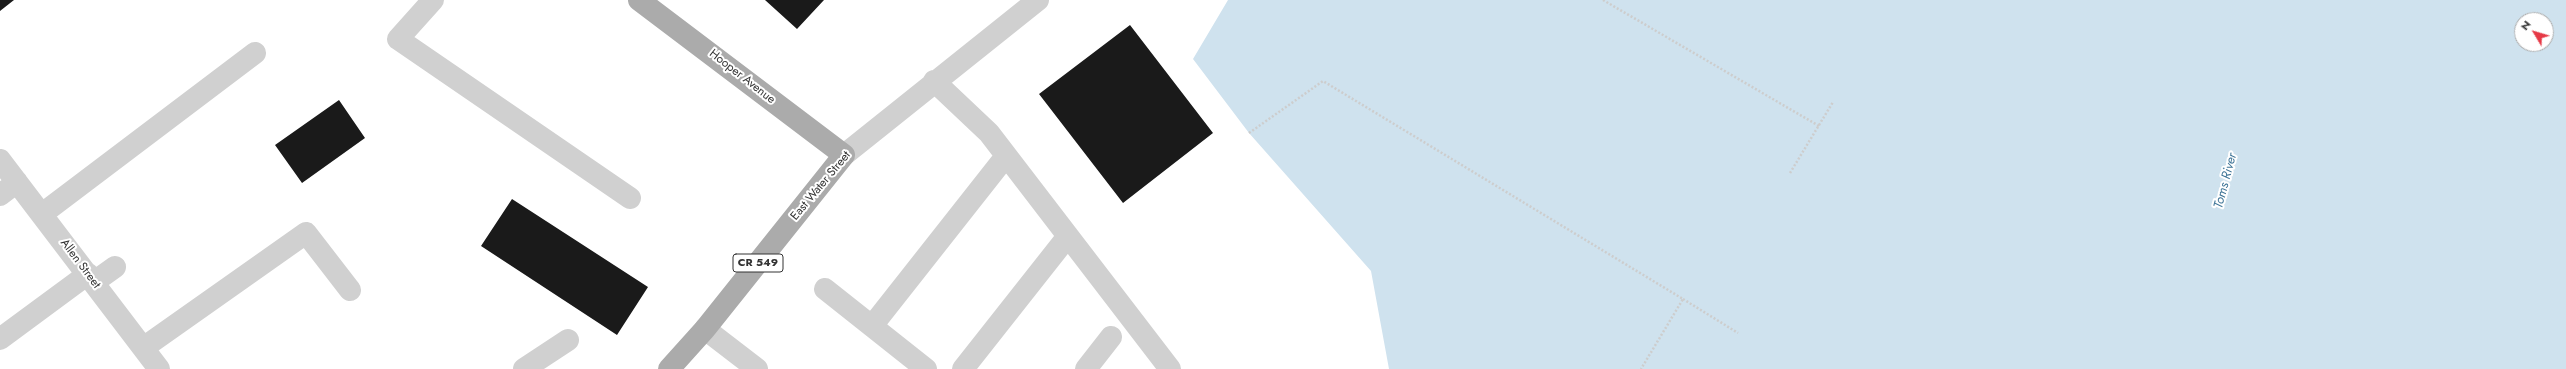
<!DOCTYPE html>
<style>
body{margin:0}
#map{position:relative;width:2566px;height:369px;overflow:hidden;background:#fff;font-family:Jost,sans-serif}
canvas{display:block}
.north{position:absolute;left:2514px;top:12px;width:40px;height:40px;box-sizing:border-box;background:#fff;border:1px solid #adadad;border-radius:50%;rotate:308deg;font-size:11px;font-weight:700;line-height:16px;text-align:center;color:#333}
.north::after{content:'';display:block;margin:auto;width:14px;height:18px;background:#e63946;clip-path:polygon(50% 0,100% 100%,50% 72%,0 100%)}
</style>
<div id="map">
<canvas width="2566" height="369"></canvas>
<div class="north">N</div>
</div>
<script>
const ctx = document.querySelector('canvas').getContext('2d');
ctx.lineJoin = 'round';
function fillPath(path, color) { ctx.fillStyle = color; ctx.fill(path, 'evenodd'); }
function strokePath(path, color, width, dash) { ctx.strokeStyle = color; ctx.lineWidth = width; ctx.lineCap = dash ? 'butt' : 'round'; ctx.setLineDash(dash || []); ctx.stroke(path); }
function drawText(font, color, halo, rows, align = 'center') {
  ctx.font = font + ' Jost,sans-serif'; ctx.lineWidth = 4; ctx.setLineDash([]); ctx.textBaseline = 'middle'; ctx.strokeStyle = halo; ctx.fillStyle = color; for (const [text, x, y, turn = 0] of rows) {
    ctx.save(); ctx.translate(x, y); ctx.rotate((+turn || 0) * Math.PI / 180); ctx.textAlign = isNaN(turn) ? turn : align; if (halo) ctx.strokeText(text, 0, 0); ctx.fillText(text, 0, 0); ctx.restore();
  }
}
const water = new Path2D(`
 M1228,0H2566V369H1389L1371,271L1249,133L1193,59ZM2522,20H2546V44H2522Z`);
const building = new Path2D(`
 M0,0H14L0,11Z
 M765,0H824L797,29Z
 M1130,25L1213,133L1123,203L1039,94Z
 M339,100L365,138L302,183L275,145Z
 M512,199L648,287L617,335L481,246Z`);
const path = new Path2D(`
 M1603,0L1819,126
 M1249,133L1323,81L1683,299L1641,369
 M1790,173L1833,102
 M1683,299L1738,333`);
const minor = new Path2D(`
 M433,0L398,39L630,198
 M934,81L989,133L1170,369
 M844,155L1038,0
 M0,160L159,369
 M0,195L17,182
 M42,214L255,53
 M94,282L115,267
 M825,289L926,369
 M872,326L1006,156
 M705,329L757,369
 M0,339L88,274
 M143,348L306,233L350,290
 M524,369L568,340
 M963,369L1068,236
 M1086,369L1111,337`);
const major = new Path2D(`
 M639,0L844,155L705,329L669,369`);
const shields = [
 [758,263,50]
];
const shieldNames = [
 ["CR 549",758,263]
];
const streetNames = [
 ["Hooper Avenue",742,77,38],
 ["East Water Street",821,186,-50],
 ["Allen Street",80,264,53]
];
const waterNames = [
 ["Toms River",2226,181,-75]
];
fillPath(water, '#cfe2ee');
fillPath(building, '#1a1a1a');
strokePath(path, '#cdcdcd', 2.5, [2, 2]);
strokePath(minor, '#d0d0d0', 22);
strokePath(major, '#ababab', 22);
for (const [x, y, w] of shields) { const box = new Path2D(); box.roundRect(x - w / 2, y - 9, w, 18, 3); ctx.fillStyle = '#fff'; ctx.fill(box); strokePath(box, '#333', 1); }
drawText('bold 11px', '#333', null, shieldNames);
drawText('12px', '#333', '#fff', streetNames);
drawText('italic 13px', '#3f7597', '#fff', waterNames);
</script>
